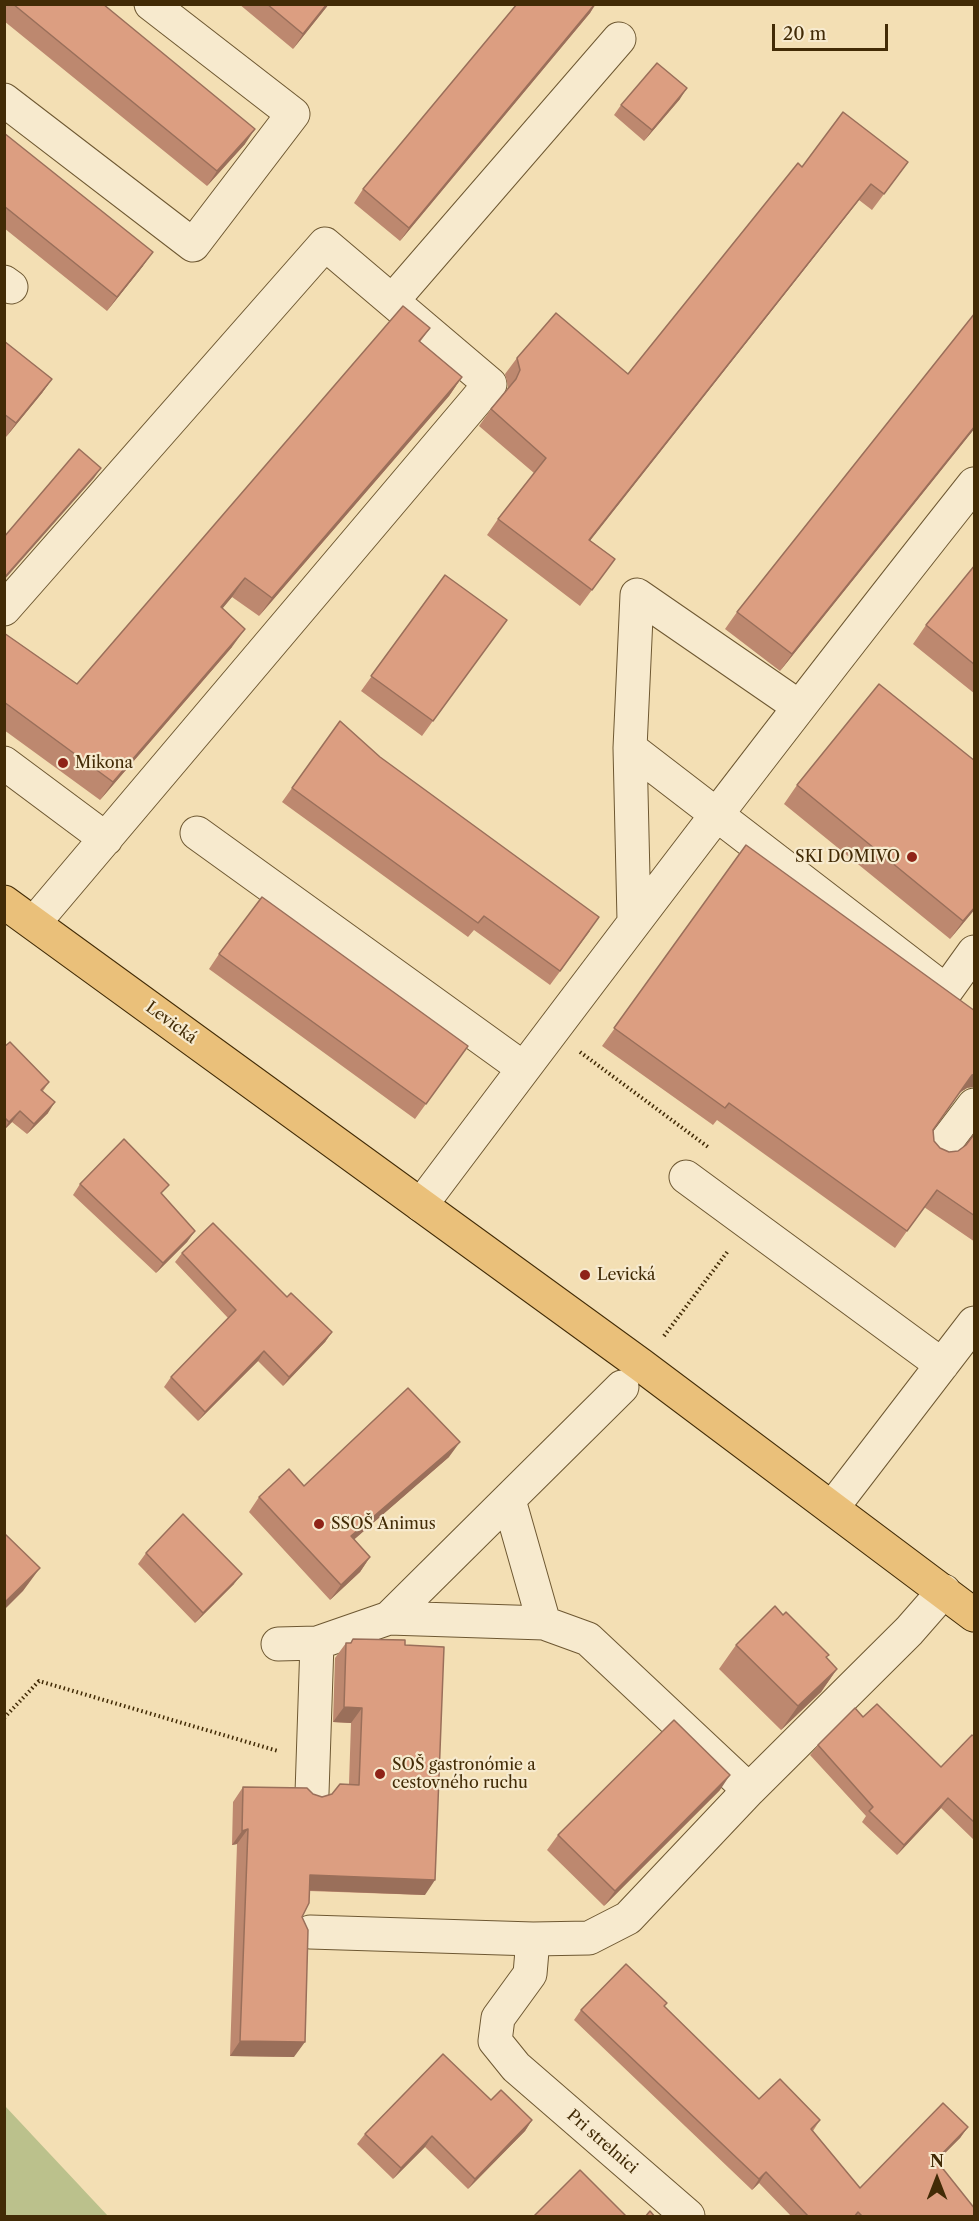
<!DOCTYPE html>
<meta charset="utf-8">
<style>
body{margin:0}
#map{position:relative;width:979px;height:2221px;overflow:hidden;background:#f3dfb4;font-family:"Libre Caslon Text",serif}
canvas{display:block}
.frame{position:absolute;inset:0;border:6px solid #422b06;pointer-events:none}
.north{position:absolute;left:907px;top:2149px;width:60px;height:60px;-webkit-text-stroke:4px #f7eace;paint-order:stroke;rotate:0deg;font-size:16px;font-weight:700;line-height:24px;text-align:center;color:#422b06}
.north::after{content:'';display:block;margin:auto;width:21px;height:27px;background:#422b06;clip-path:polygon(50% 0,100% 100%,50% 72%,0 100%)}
.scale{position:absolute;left:772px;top:24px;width:116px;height:27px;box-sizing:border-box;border:3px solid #422b06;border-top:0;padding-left:8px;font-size:18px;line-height:21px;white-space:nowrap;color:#422b06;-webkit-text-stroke:4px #f7eace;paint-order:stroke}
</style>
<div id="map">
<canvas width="979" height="2221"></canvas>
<div class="frame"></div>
<div class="north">N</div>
<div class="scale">20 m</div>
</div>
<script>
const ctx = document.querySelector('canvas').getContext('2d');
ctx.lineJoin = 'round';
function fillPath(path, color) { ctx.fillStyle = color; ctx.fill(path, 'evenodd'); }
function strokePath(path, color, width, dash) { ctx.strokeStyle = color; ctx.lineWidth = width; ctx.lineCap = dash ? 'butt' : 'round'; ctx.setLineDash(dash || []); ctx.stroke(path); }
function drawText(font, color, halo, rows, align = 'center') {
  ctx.font = font + ' "Libre Caslon Text",serif'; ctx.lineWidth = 4.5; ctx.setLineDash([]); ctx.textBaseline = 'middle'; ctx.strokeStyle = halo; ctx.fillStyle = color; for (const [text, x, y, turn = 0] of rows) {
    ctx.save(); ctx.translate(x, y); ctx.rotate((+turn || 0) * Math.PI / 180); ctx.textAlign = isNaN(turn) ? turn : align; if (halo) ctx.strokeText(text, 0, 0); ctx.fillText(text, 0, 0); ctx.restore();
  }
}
const green = new Path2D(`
 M5,2106L108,2216H5Z`);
const path = new Path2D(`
 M580,1052L708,1147
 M664,1336L728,1251
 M4,1718L39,1681L278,1751`);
const minor = new Path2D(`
 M4,100L193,245L293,114L151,4
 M4,282L11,287
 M393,300L619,39
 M4,609L325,244L490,384L34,923
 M630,748L946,991L974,952
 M4,763L106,839
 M197,833L523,1068
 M634,920L630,748L637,595L798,706
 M939,1151L974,1105
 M686,1177L942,1365
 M421,1205C603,963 786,721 974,484
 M509,1500L544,1623
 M832,1508L974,1323
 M389,1618L622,1387
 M278,1644L317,1643L389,1618L544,1623L588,1639L749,1790
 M312,1793L317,1643
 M310,1932L533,1939L589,1938L628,1918L749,1790L909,1631L944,1591
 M533,1939L530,1974L498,2018L495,2041L516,2067L688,2216`);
const major = new Path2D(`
 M4,902L641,1365L974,1615`);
const wall = new Path2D(`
 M4,4H103L245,144L207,186L4,21Z
 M239,4H329L293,49Z
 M517,4H596L590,13L400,241L354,203L363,189Z
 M680,99L644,141L614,115L621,105Z
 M4,133L143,266L107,311L4,228Z
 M908,162L872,210L859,200L590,540L615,559L580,606L487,535L498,519L534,473L479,426L491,409L507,390L508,387L505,374L517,358L628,374L802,167Z
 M975,313V428L780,671L725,629L737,612Z
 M430,328L420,342L462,377L449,396L259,616L232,597L222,608L232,647L100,800L4,730V633L77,684Z
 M4,341L52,379L42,393L6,437L4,436Z
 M975,565V694L913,644L926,625Z
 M445,575L496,634L422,736L361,691Z
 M380,757L590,931L550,985L474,930L468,937L282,802L292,788Z
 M975,761V909L950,939L784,804L797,785Z
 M746,845L967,1088L959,1093L933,1130L934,1141L940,1148L949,1152L958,1151L966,1145L975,1133V1242L924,1207L895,1248L717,1120L713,1125L602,1046Z
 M219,954L457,1061L415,1119L209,969Z
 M4,1047L49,1082L43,1091L48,1113L27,1134L12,1122L4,1130Z
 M80,1184L162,1195L195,1231L187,1242L156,1273L73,1195Z
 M182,1253L287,1297L332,1332L325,1342L283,1386L258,1361L198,1421L164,1387L171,1377L228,1318L175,1262Z
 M449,1457L354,1539L370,1557L360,1572L330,1600L249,1512L259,1497L304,1486Z
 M146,1553L234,1584L195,1623L138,1564Z
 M353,1639L425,1895L309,1891L302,1917L294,2057L230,2056L237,1844L232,1845L233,1802L243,1787L313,1794L322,1797L332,1794L349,1784L351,1723L333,1722L335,1658L346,1643H350Z
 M736,1645L827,1658L837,1669L821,1692L781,1730L719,1669Z
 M863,1717L941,1767L975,1737V1841L941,1808L897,1855L862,1822L866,1816L810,1755L818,1745Z
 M720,1790L604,1906L547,1850L558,1835Z
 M664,2007L759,2099L820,2120L813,2131L860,2188L968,2127L960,2138L937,2161L975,2217H792L759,2183L752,2190L574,2020L581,2010Z
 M491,2100L532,2120L525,2131L468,2189L425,2147L393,2179L357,2144L365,2134Z`);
const shadedWall = new Path2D(`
 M327,4H329L293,49L303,34Z
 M595,4L590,13L400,241L409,228Z
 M687,88L680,99L644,141L652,130Z
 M255,129L245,144L207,186L217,171Z
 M871,184L859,200L578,556L589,540Z
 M153,252L143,266L107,311L117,297Z
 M462,377L449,396L259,616L272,598Z
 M52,379L42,393L6,437L16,423Z
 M975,426V428L780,671L792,654Z
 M101,468L94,478L4,580V578Z
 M245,578L232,597L208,626L221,607Z
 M245,629L232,647L100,800L113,782Z
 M975,907V909L950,939L963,921Z
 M975,1074V1087L967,1088L959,1093L972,1075Z
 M55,1102L48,1113L27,1134L34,1124Z
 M20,1111L12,1122L4,1130L9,1122Z
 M195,1231L187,1242L156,1273L163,1263Z
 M332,1332L325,1342L283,1386L289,1377Z
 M264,1351L258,1361L198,1421L205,1412Z
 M460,1442L449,1457L341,1551L351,1536Z
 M370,1557L360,1572L330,1600L341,1585Z
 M40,1568L23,1591L4,1610V1603Z
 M242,1574L234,1584L195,1623L203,1613Z
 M837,1669L821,1692L781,1730L798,1706Z
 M344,1707L362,1708L351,1723L333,1722Z
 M730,1775L720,1790L604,1906L615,1891Z
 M948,1798L941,1808L897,1855L904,1845Z
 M248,1829L237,1844L232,1845L242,1831Z
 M310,1875L435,1880L425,1895L299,1890Z
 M240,2041L305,2042L294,2057L230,2056Z
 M532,2120L525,2131L468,2189L475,2179Z
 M968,2127L960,2138L928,2170L936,2160Z
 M432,2136L425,2147L393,2179L401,2168Z
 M766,2172L759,2183L752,2190L759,2179Z`);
const building = new Path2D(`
 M13,4H103L255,129L217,171Z
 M267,4H327L303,34Z
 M517,4H595L409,228L363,189Z
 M657,63L687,88L652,130L621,105Z
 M843,112L908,162L884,194L871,184L589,540L615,559L592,590L498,519L546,458L491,409L516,379L520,370L517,358L556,313L628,374L798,163L802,167Z
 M4,133L153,252L117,297L4,206Z
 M403,306L430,328L419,341L462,377L272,598L245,578L221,607L245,629L113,782L4,702V633L77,684Z
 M975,313V426L792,654L737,612Z
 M4,341L52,379L16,423L4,414Z
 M79,449L101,468L4,578V537Z
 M975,565V665L926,625Z
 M445,575L507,620L433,721L371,676Z
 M879,684L975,761V907L963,921L797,785Z
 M340,721L380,757L599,917L560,971L484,916L478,923L292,788Z
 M746,845L975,1011V1074L972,1075L933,1130L934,1141L940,1148L949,1152L958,1151L966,1145L975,1133V1216L937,1190L907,1231L729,1103L725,1108L614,1028Z
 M262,897L468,1046L426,1104L219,954Z
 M10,1042L49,1082L41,1090L55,1102L34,1124L20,1111L9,1122L4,1117V1047Z
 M124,1139L169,1185L161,1193L195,1231L163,1263L80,1184Z
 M213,1223L287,1297L291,1293L332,1332L289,1377L264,1351L205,1412L171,1377L236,1310L182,1253Z
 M408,1388L460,1442L351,1536L370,1557L341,1585L259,1497L289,1469L304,1486Z
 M183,1514L242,1574L203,1613L146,1553Z
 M4,1533L40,1568L4,1603Z
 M775,1606L783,1615L786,1612L829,1655L826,1657L837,1669L798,1706L736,1645Z
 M353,1639L405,1640V1645L444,1647L435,1880L310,1875L309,1903L302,1917L308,1930L305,2042L240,2041L248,1829L242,1831L243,1787L307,1788L313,1794L322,1797L332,1794L340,1784L359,1785L362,1708L344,1707L346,1643H351Z
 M877,1704L941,1767L972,1735L975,1737V1823L948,1798L904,1845L869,1811L873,1807L818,1745L855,1708L863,1717Z
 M674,1720L730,1775L615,1891L558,1835Z
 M626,1964L667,2003L664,2006L759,2099L780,2079L820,2120L811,2129L860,2188L943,2103L968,2127L936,2160L975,2209V2217H863L858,2212L854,2217H809L766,2172L759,2179L581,2010Z
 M443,2054L491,2100L501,2090L532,2120L475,2179L432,2136L401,2168L365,2134Z
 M580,2170L627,2217H533Z
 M650,2211L655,2217H645Z`);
const markers = [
 [63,763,6,"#8f2418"],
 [912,857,6,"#8f2418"],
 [585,1275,6,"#8f2418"],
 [319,1524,6,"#8f2418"],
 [380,1774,6,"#8f2418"]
];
const poiNames = [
 ["Mikona",75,763],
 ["SKI DOMIVO",900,857,"right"],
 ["Levická",597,1275],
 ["SSOŠ Animus",331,1524],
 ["SOŠ gastronómie a",392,1765],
 ["cestovného ruchu",392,1783]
];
const streetNames = [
 ["Levická",171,1023,36],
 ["Pri strelnici",602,2142,41]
];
fillPath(green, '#bbc18c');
strokePath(minor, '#6e5832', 35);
strokePath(major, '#422b06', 35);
strokePath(path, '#422b06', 4, [1.5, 3]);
strokePath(minor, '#f7eace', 33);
strokePath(major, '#eac07a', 33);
fillPath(wall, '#bd886f');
fillPath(shadedWall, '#9a6f5a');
fillPath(building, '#dc9e81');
strokePath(building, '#9a6f5a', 1.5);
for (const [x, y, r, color] of markers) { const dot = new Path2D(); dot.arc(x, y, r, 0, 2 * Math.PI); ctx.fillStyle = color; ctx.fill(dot); strokePath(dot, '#f7eace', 2); }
drawText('16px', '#422b06', '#f7eace', poiNames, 'left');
drawText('16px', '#422b06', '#f7eace', streetNames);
</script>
